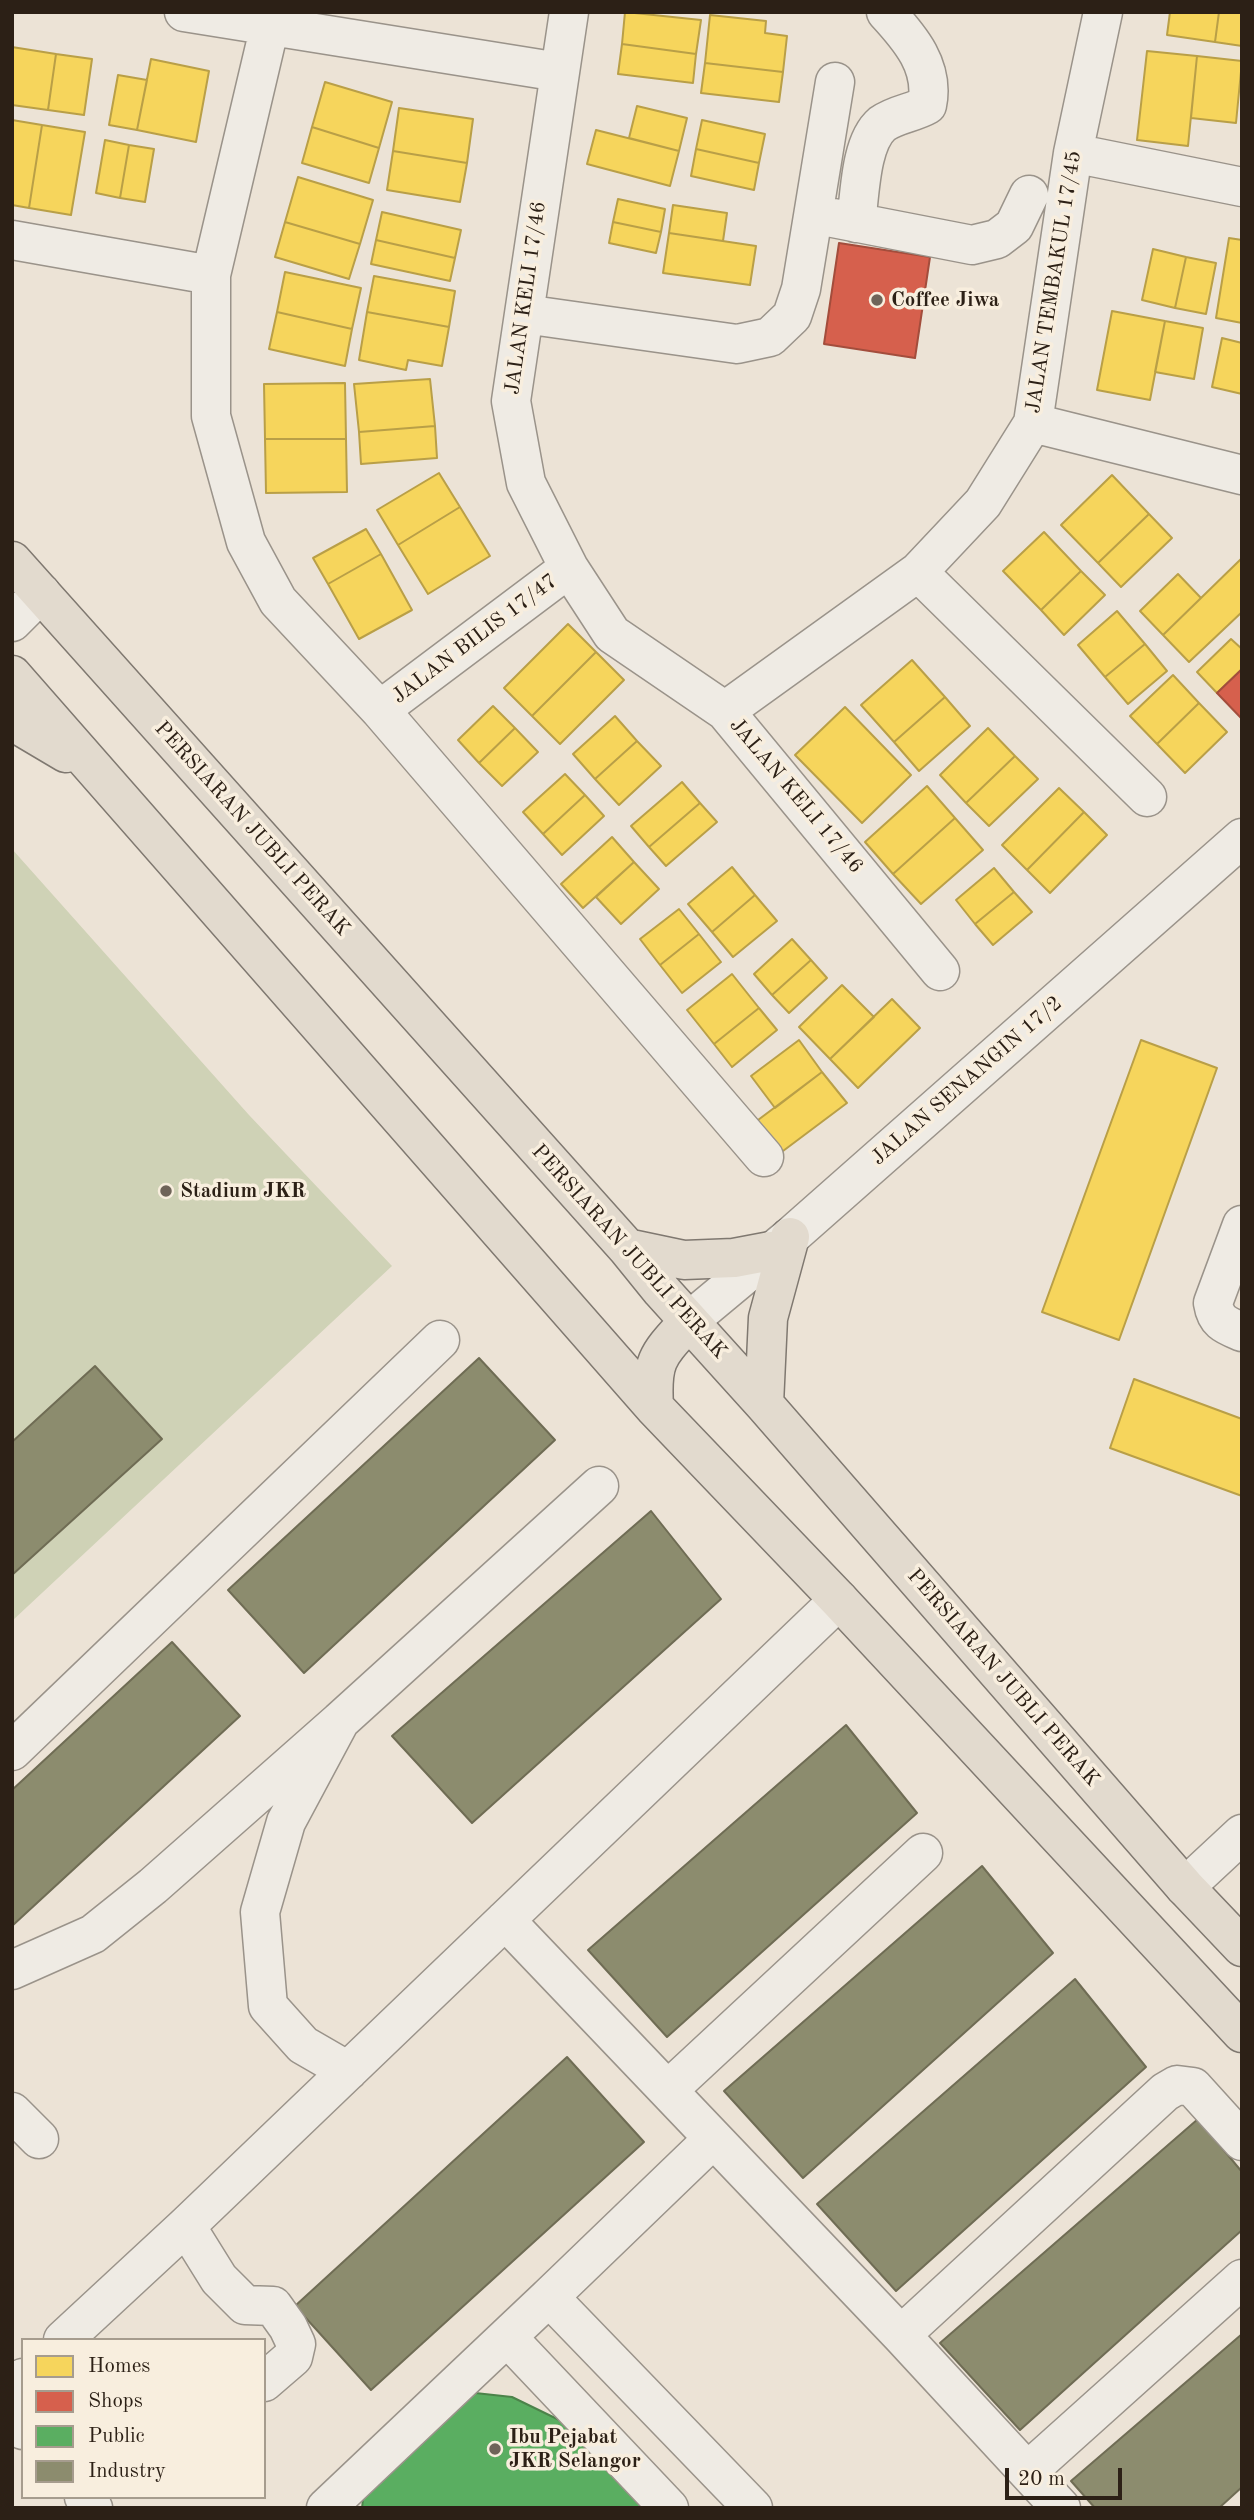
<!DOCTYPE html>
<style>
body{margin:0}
#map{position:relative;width:1254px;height:2520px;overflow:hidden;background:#ece3d6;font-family:"Old Standard TT",serif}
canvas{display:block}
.frame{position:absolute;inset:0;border:14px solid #2c2016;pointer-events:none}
.legend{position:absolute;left:21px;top:2338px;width:245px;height:161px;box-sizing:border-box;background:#f8eede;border:2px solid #a69c8e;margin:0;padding:9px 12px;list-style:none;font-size:21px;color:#2c2016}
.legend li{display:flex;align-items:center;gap:14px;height:35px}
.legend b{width:35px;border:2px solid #a69c8e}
.scale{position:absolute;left:1005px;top:2468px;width:117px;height:32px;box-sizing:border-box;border:4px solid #2c2016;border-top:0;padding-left:9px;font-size:21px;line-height:24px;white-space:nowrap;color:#2c2016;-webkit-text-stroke:5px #f8eede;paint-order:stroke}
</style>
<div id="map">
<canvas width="1254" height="2520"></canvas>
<div class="frame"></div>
<ul class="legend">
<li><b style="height:19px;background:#f6d55c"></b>Homes</li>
<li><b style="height:19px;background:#d6604d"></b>Shops</li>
<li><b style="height:19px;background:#5aae61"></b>Public</li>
<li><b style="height:19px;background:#8c8c6e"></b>Industry</li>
</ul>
<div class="scale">20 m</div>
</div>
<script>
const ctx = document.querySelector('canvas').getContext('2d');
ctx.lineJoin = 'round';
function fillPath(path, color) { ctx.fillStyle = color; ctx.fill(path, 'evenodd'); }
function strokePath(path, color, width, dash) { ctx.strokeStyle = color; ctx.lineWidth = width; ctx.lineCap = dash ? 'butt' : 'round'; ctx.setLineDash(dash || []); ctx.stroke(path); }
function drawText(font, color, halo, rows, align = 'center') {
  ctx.font = font + ' "Old Standard TT",serif'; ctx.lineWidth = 7; ctx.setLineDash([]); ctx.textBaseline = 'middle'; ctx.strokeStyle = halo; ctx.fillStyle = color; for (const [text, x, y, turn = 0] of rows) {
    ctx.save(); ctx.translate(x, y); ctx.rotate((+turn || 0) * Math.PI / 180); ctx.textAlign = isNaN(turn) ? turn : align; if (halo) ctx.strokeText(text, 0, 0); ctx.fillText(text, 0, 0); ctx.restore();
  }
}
const green = new Path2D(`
 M12,849L249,1115L392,1266L12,1621Z`);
const homes = new Path2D(`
 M625,12L701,20L696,54L622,44Z
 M1170,12H1219L1215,42L1167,35Z
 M1219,12H1242V46L1215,42Z
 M710,15L766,21L765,33L787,36L783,72L705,63Z
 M622,44L696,54L693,83L618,74Z
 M12,47L56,54L48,110L12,105Z
 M1147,51L1197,56L1188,146L1137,140Z
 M56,54L92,59L84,115L48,110Z
 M1197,56L1242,61L1236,123L1191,118Z
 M151,59L209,71L196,142L137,130Z
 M705,63L783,72L779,102L701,93Z
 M118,75L147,80L137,130L109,125Z
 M325,82L392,102L379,148L312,127Z
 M637,106L687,118L679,151L629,138Z
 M399,108L473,119L467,163L393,151Z
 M12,120L42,125L29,208L12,205Z
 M702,120L765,134L759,163L696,149Z
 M42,125L85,132L71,215L29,208Z
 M312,127L379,148L369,183L302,163Z
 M596,130L679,151L670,186L587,164Z
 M105,140L129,145L120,198L96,193Z
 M129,145L154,149L145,202L120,198Z
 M696,149L759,163L754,190L691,176Z
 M393,151L467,163L460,202L387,190Z
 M298,177L373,200L360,244L285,222Z
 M618,199L665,209L661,232L613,222Z
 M673,205L727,213L723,241L669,233Z
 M382,212L461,230L455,258L376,240Z
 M285,222L360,244L349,279L275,257Z
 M613,222L661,232L656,253L609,243Z
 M669,233L756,246L750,285L663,273Z
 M1229,238L1242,240V323L1216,318Z
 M376,240L455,258L450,281L371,264Z
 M1153,249L1186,257L1175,308L1142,300Z
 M1186,257L1216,263L1206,314L1175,308Z
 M285,272L361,288L352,329L277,312Z
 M374,276L455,291L449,327L367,312Z
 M1112,311L1165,321L1150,400L1097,390Z
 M277,312L352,329L345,366L269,349Z
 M367,312L449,327L442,366L408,360L406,370L359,360Z
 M1165,321L1203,328L1194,379L1155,372Z
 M1222,338L1242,343V394L1212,387Z
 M430,379L435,426L359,432L354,384Z
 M345,383L346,439H265L264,384Z
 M435,426L437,458L361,464L359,432Z
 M265,439H346L347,492L266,493Z
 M439,473L460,507L398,545L377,510Z
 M1112,475L1149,514L1098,563L1061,525Z
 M460,507L490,556L428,594L398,545Z
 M1149,514L1172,538L1121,587L1098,563Z
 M366,529L381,554L328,584L313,558Z
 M1044,532L1081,571L1041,610L1003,571Z
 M381,554L412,610L359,639L328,584Z
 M1242,558V612L1189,662L1163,635Z
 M1081,571L1105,595L1064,635L1041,610Z
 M1178,574L1201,598L1163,635L1140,611Z
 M1117,611L1145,644L1105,677L1078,645Z
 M568,624L596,652L532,716L504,688Z
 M1231,639L1242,649V669L1217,693L1197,672Z
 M1145,644L1167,671L1128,704L1105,677Z
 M596,652L624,680L560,744L532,716Z
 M912,660L945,697L894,742L861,705Z
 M1173,675L1199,703L1157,744L1130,716Z
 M945,697L970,726L919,771L894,742Z
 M1199,703L1227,732L1185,773L1157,744Z
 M493,706L515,728L479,763L458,740Z
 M845,707L911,775L862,823L795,755Z
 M615,716L637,741L595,779L573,754Z
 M515,728L538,752L502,786L479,763Z
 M988,728L1015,756L966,803L940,775Z
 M637,741L661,766L619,805L595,779Z
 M1015,756L1038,779L989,826L966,803Z
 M565,774L585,795L543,834L523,812Z
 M682,782L700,803L649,847L631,826Z
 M927,786L955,818L893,874L865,842Z
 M1059,788L1084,812L1027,870L1002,845Z
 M585,795L604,816L562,855L543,834Z
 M700,803L717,822L666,866L649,847Z
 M1084,812L1107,835L1050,893L1027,870Z
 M955,818L983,850L921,904L893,874Z
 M612,837L634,862L583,908L561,884Z
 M634,862L659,889L621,924L596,897Z
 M732,867L755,895L712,932L688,904Z
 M994,868L1014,892L975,924L956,900Z
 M1014,892L1032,912L993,945L975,924Z
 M755,895L777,921L733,957L712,932Z
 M679,909L699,934L660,965L640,939Z
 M699,934L721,962L682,993L660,965Z
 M792,939L811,960L772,995L754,974Z
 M811,960L827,978L789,1013L772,995Z
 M732,974L759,1008L714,1044L687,1010Z
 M842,985L874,1017L830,1059L799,1027Z
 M892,999L920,1028L858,1088L830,1059Z
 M759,1008L777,1030L732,1067L714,1044Z
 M799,1040L822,1072L775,1108L751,1076Z
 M1141,1040L1217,1068L1119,1340L1042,1312Z
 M822,1072L847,1103L779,1154L754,1123Z
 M1134,1379L1242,1419V1496L1110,1448Z`);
const shops = new Path2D(`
 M839,243L930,257L915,358L824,344Z
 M1242,669V719L1217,693Z`);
const public = new Path2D(`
 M457,2391L512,2397L588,2434L663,2508H362L367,2465Z`);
const industry = new Path2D(`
 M479,1358L555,1440L304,1673L228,1590Z
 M95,1366L162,1439L12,1575V1442Z
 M651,1511L721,1599L472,1823L392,1736Z
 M172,1642L240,1716L12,1926V1790Z
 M846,1725L917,1813L667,2037L588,1950Z
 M982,1866L1053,1953L803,2178L724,2091Z
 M1075,1979L1146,2067L896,2291L817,2204Z
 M567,2057L644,2142L371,2390L295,2306Z
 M1198,2119L1242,2172V2230L1020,2430L940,2343Z
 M1242,2334V2487L1219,2508H1095L1071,2481Z`);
const minor = new Path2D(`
 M184,12L559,72
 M569,12L511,401L526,483L569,568L612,634L725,711L940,971
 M270,25L211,275V416L246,542L278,601L380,710L764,1157
 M1073,153L1242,187
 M833,218L972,245L997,239L1014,226L1029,195
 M856,223C860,195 860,143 882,124C896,114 913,113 927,105C935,67 910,38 886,12
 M12,240L211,275
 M524,314L737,344L770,337L792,316L801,289L835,82
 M1033,423L1242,475
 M918,572L1147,797
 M12,622L41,593
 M380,710L569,568
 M725,711L918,572L983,503L1033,423L1073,153L1103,12
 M1242,1225L1213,1303C1216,1322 1225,1325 1242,1332
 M689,1321L790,1237L1242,838
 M340,1721L599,1486
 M12,1751L440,1340
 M1185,1887L1242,1834
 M505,1920L901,2335L1061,2508
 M12,1970L93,1934L153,1886L340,1721L286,1822L260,1912L268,2006L303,2045L348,2071
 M668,2090L923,1853
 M12,2112L39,2139
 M713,2139L549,2297L753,2508
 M186,2226L219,2279L245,2305L273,2306L288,2327L296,2344L293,2357L264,2382
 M901,2335L1165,2092L1177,2085L1193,2087L1242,2141
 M507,2337L669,2508
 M63,2340L186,2226L839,1600
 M12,2388L23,2378
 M12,2419L23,2430
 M1028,2471L1242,2279
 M84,2497L93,2508
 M326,2508L549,2297`);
const major = new Path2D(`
 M12,561L627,1248L661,1290L764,1404L1185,1887L1242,1947
 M12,675L654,1407L839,1600L1242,2033
 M12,721L66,753
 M627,1248L684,1260L734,1258L771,1251
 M764,1404L768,1318L790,1237
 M654,1407C651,1359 658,1355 689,1321`);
const markers = [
 [877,300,7,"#6f6459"],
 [166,1191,7,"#6f6459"],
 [495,2449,7,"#6f6459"]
];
const streetNames = [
 ["JALAN TEMBAKUL 17/45",1054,282,-81],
 ["JALAN KELI 17/46",526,298,-82],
 ["JALAN BILIS 17/47",475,639,-37],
 ["JALAN KELI 17/46",796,796,50],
 ["PERSIARAN JUBLI PERAK",252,829,48],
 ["JALAN SENANGIN 17/2",967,1081,-41],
 ["PERSIARAN JUBLI PERAK",629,1252,48],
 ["PERSIARAN JUBLI PERAK",1003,1678,49]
];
const poiNames = [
 ["Coffee Jiwa",891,300],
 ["Stadium JKR",180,1191],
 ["Ibu Pejabat",509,2437],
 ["JKR Selangor",509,2461]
];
fillPath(green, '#cfd2b6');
fillPath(homes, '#f6d55c');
strokePath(homes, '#b99f47', 2);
fillPath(shops, '#d6604d');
strokePath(shops, '#a34d3c', 2);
fillPath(public, '#5aae61');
strokePath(public, '#4c834a', 2);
fillPath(industry, '#8c8c6e');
strokePath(industry, '#6f6c54', 2);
strokePath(minor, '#9a938a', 41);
strokePath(major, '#7f7870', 41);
strokePath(minor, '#efebe4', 38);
strokePath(major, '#e2dace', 38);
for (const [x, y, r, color] of markers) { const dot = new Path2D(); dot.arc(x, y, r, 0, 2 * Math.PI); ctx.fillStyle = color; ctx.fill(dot); strokePath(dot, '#f8eede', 2.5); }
drawText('21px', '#2c2016', '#f8eede', streetNames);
drawText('bold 21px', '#2c2016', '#f8eede', poiNames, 'left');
</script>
